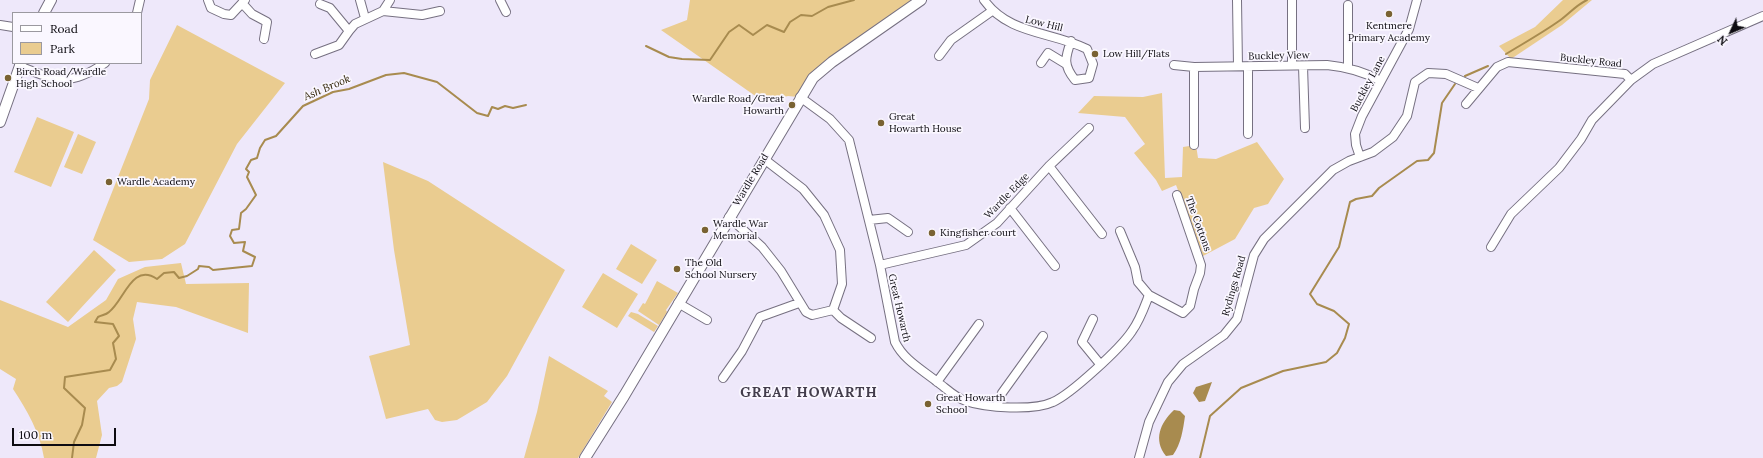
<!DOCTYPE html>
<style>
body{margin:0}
#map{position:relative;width:1763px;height:458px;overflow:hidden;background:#eee8fa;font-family:Lora,serif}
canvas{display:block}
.legend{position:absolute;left:12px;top:12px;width:130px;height:52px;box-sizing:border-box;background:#faf7ff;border:1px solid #9b99a0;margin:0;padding:5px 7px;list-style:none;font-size:12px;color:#0d0b11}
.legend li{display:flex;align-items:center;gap:8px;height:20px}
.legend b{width:20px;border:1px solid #9b99a0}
.north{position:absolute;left:1711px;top:12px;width:40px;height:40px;-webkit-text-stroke:3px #faf7ff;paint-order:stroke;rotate:226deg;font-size:11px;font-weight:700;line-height:16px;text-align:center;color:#0d0b11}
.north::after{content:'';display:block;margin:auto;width:14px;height:18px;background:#0d0b11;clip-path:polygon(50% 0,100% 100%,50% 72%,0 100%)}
.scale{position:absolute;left:12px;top:428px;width:104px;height:18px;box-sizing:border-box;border:2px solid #0d0b11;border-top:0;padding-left:5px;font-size:12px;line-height:14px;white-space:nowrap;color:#0d0b11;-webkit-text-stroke:3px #faf7ff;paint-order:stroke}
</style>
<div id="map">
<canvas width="1763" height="458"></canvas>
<ul class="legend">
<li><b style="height:5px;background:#fff"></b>Road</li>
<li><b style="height:11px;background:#eacc90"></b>Park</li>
</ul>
<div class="north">N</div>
<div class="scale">100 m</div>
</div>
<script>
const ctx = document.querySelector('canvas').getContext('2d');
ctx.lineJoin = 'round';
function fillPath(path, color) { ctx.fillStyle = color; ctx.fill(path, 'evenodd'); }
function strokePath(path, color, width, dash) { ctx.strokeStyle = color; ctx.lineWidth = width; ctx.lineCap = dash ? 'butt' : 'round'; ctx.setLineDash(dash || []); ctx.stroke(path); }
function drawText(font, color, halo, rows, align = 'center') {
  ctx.font = font + ' Lora,serif'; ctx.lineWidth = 3.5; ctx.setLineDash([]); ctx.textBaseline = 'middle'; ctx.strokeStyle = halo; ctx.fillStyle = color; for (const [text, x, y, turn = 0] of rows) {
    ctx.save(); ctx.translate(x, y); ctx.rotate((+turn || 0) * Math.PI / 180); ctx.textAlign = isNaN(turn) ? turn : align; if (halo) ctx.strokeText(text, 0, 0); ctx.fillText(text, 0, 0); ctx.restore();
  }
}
const green = new Path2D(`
 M690,0H916L798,97L788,96L764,102L661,30L687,20Z
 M1563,0H1592L1562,25L1511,59L1499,46L1535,27Z
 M177,25L285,83L237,144L185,244L162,259L129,262L93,240L149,99L150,80Z
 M1162,93L1165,178L1182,177L1183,147L1196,145L1198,158L1216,159L1257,142L1284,179L1268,204L1254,208L1235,239L1203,256L1176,185L1162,191L1156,180L1134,153L1145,144L1125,117L1078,113L1094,96L1143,97Z
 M37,117L74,132L51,187L14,172Z
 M78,134L96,142L82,174L64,167Z
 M383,162L428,181L565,270L507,376L487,402L457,420L442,422L435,420L428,409L386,419L369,356L410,345L394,250Z
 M631,244L657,260L642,284L616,269Z
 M94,250L116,270L68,322L46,302Z
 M181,263L186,284L249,283L248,333L176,307L137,302L133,319L136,339L122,382L117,386L109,388L97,401L102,435L96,458H44C40,433 27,410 13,389L16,379L0,369V300L68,327L106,300L118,279L145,267Z
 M603,273L638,294L617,328L582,307Z
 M657,281L678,293L666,310L667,312L659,325L638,311L643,303L645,304Z
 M631,312L638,314L658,326L654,332L628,316Z
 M549,356L608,391L604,396L612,402L578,458H524L537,412Z`);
const water = new Path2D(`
 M1212,382L1205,401L1199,402L1193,393L1196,387Z
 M1174,410L1180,411L1185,416C1183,430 1181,444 1173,455L1166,456C1153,440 1160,423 1174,410Z`);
const stream = new Path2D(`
 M646,46L669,57L682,59L710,60L729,32L739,25L753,35L767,25L784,32L790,22L801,15L812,16L828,7L854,0
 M1506,54C1524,43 1542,33 1559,21C1569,14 1576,5 1587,0
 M1465,76L1488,66
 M72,458L74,442L82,425L85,408L64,388L65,377L110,370L116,359L113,343L119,336L113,324L95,322L98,317C102,315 106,315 109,312C124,301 132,262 157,279L164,273L174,272L179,278L187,276L198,269L199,266L209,267L213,270L252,266L255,257L243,251L245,242L234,243L230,236L232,230L239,229L241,213L246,209L256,195L247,177L249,172L246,169L251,160L257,158L260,148L265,140L276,136L303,106L333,92L349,89L386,75L404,73L437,82L477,113L488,116L492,107L498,109L505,106L513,108L526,105
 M1200,458L1210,416L1241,388L1283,371L1326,362L1337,353L1345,338L1349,324L1334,311L1317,304L1310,294L1339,247L1350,202L1356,199L1372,196L1379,188L1417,161L1428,160L1434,153L1442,103L1455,84`);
const minor = new Path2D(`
 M208,0L211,8L224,14L231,15L245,0
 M360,0L365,18
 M500,0L506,12
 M984,0C1009,35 1051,31 1087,49L1093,64L1089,78L1075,80C1063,65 1065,58 1071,41
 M1237,0L1238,66
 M1292,0V65
 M242,3L252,14L267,22L264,39
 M320,4L330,8L349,31L355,24L383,11L390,0
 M1348,5V67
 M383,11L422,15L440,11
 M137,13L140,0
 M0,25L13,27
 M315,54L339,45L349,31
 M939,56L951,40L992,11
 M1041,63L1048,53L1066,64
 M1174,65L1194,67L1327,65C1347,67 1363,71 1381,81
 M19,66C57,81 70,87 105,63
 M1303,66L1305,128
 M1194,67V145
 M800,97L830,119L849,140L880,265L895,342C904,360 921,369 936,381C946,388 955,398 966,401C986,408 1034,411 1053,402C1071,394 1121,348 1132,331C1140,320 1144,308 1149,295L1138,282L1135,267L1120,231
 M1466,104L1497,67L1508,62L1625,74L1631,80L1653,64L1763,16
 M1248,134V67
 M1360,157L1356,145L1355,134L1362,116L1409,29L1417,0
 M764,159L803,189L824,215L840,250L842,284L833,310
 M1049,166L1102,234
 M1010,208L1055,266
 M729,217L762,247L781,271L806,312L812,315L833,310
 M869,220L888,218L908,232
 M1491,247L1511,214L1559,168L1581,139L1592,120L1631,80
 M880,265L966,245L997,223L1049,166L1089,128
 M1149,295L1183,313L1190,306L1194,289L1200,273L1201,265L1177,195
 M678,303L707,320
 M833,310L841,318L871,338
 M1093,319L1082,342L1100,364
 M723,378L742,351L760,317L799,303
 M937,382L979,324
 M997,406L1002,393L1043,336
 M1139,458L1149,422L1168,382L1183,364L1224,335L1237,319L1254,255L1264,239L1333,170L1349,161L1373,152L1393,137L1407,116L1415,82L1428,73L1446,74L1478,88`);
const tertiary = new Path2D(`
 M44,13L51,0
 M0,122L21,63
 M585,458L624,396L813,78L832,62L921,0`);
const markers = [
 [1389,14,4,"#796232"],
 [1095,54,4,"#796232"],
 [8,78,4,"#796232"],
 [792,105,4,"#796232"],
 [881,123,4,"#796232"],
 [109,182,4,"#796232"],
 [705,230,4,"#796232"],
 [932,233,4,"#796232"],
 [677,269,4,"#796232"],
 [928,404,4,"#796232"]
];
const streetNames = [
 ["Low Hill",1044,24,14],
 ["Buckley View",1279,56,-1],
 ["Buckley Road",1591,61,6],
 ["Buckley Lane",1368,84,-62],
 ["Wardle Road",751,180,-59],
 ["Wardle Edge",1007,196,-46],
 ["The Cottons",1198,224,70],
 ["Rydings Road",1234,286,-74],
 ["Great Howarth",899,308,77]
];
const poiNames = [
 ["Kentmere",1389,26,"center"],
 ["Primary Academy",1389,38,"center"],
 ["Low Hill/Flats",1103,54],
 ["Birch Road/Wardle",16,72],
 ["High School",16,84],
 ["Wardle Road/Great",784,99,"right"],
 ["Howarth",784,111,"right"],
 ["Great",889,117],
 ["Howarth House",889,129],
 ["Wardle Academy",117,182],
 ["Wardle War",713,224],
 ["Memorial",713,236],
 ["Kingfisher court",940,233],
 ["The Old",685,263],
 ["School Nursery",685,275],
 ["Great Howarth",936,398],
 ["School",936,410]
];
const waterNames = [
 ["Ash Brook",327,88,-23]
];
const districtNames = [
 ["GREAT HOWARTH",809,393]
];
fillPath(green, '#eacc90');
fillPath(water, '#a88b4f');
strokePath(stream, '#a88b4f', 2);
strokePath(minor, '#767081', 10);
strokePath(tertiary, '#767081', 12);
strokePath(minor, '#fff', 8);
strokePath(tertiary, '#fff', 10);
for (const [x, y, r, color] of markers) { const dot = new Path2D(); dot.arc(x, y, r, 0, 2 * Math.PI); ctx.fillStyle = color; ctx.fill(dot); strokePath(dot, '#faf7ff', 1.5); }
drawText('10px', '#0d0b11', '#faf7ff', streetNames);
drawText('10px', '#0d0b11', '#faf7ff', poiNames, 'left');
drawText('italic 11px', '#34270b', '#faf7ff', waterNames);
ctx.letterSpacing = '1px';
drawText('bold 14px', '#433d4c', '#faf7ff', districtNames);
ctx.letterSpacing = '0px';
</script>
